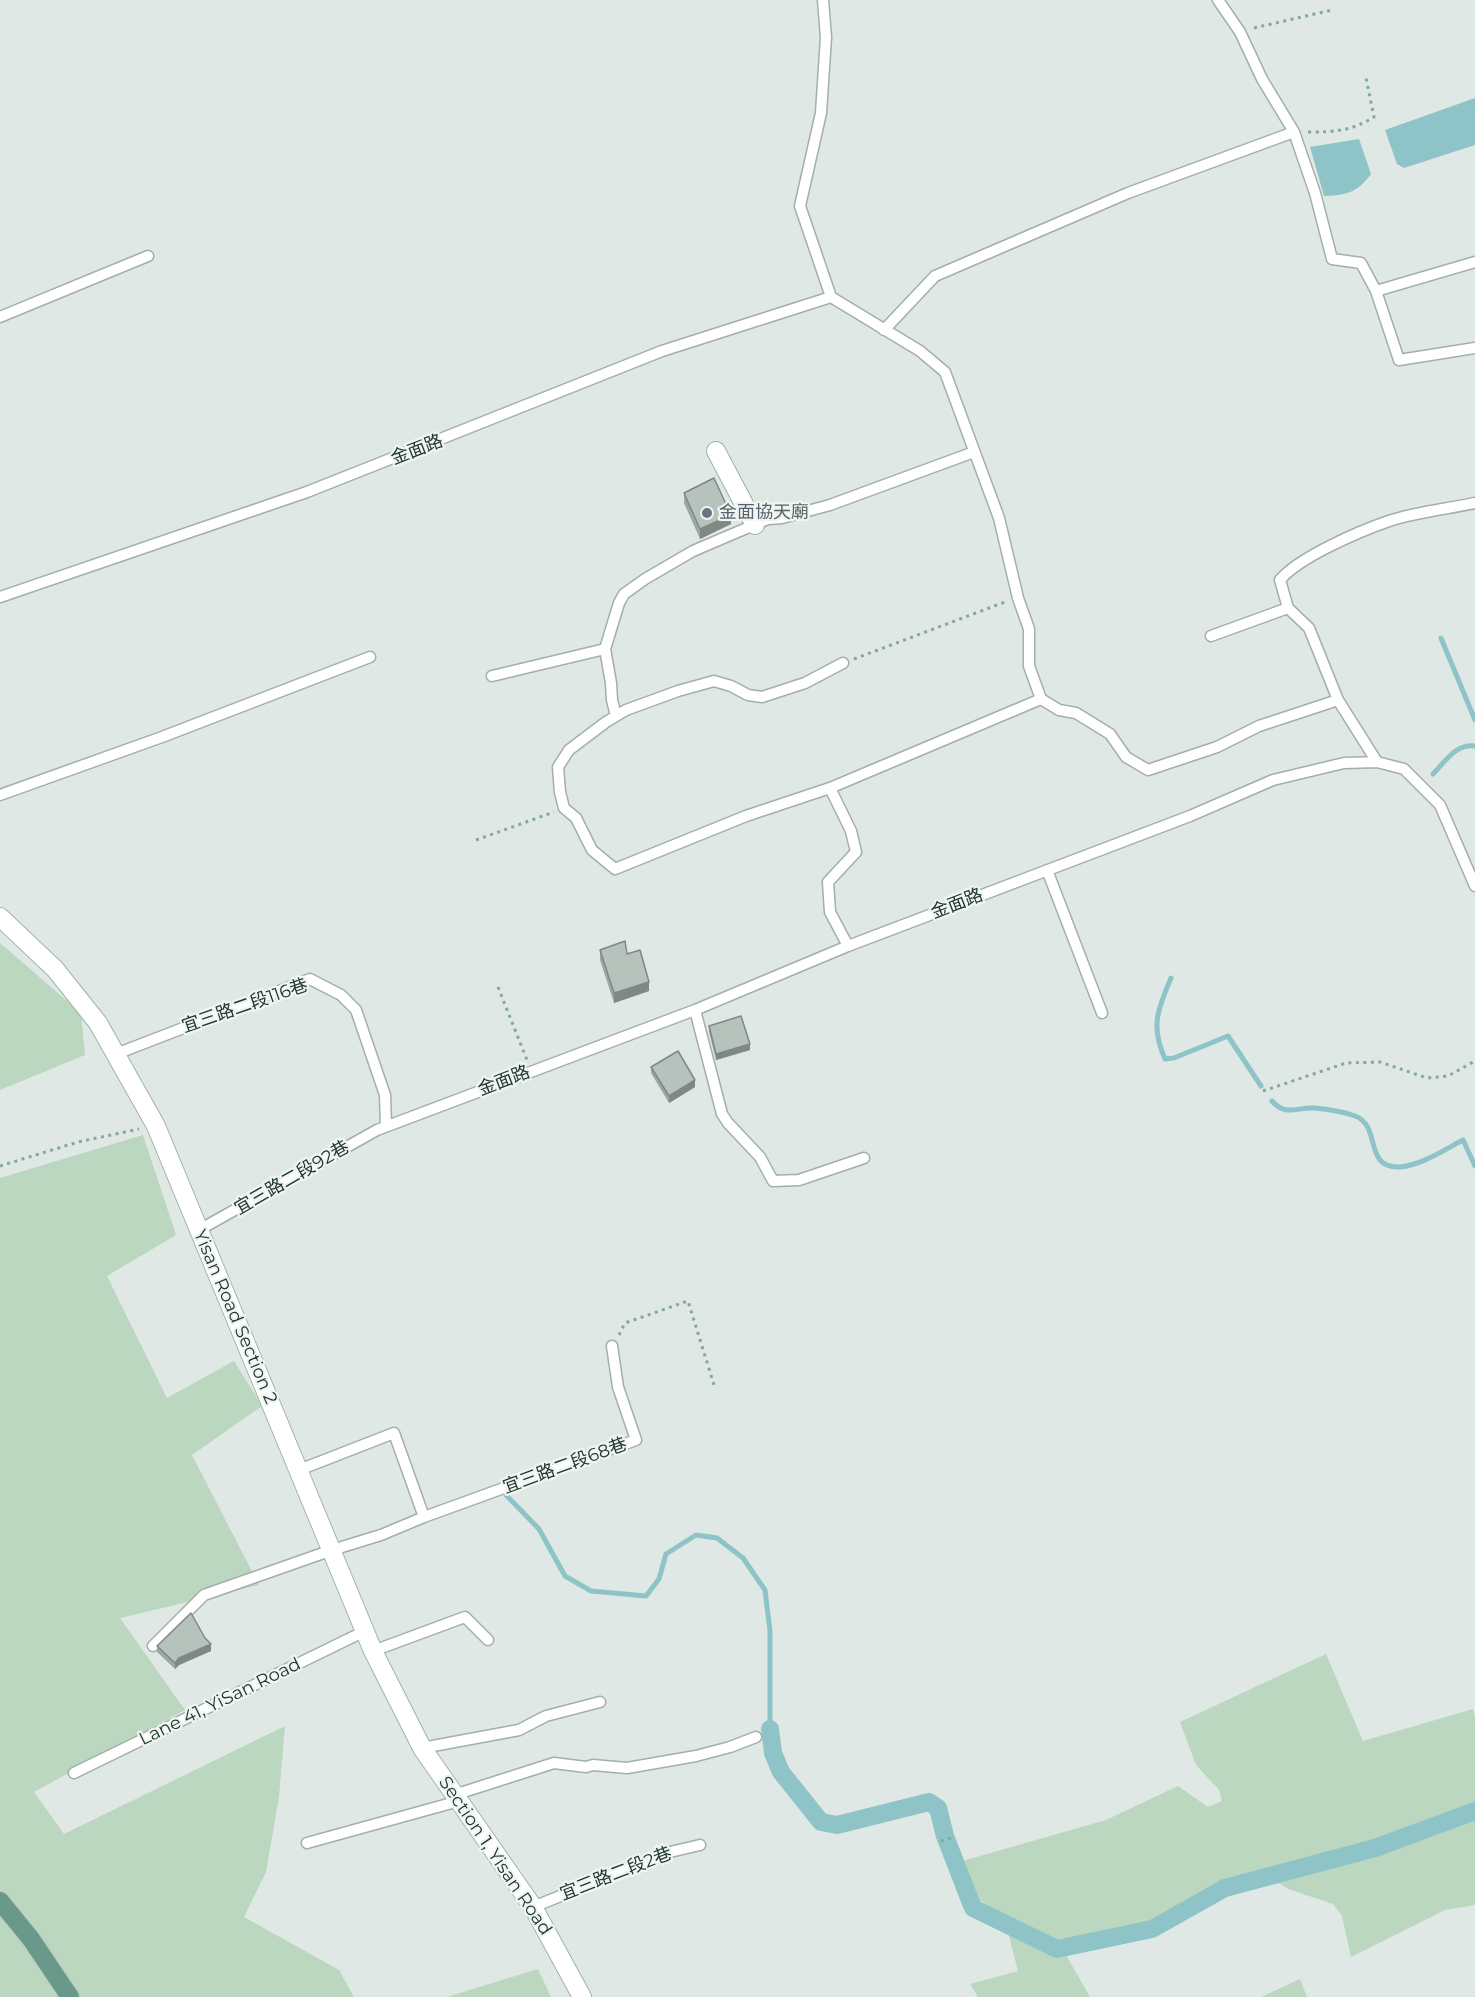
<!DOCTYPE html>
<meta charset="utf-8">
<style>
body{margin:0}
canvas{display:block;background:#dfe8e4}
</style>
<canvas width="1475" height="1997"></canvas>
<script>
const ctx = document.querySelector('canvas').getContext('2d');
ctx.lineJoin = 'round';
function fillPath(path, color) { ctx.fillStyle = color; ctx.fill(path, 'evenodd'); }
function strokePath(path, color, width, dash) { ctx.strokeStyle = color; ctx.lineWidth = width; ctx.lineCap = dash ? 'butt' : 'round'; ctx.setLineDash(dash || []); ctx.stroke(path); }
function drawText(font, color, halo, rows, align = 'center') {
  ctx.font = font + ' Montserrat,"Noto Sans TC",sans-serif'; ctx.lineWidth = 4.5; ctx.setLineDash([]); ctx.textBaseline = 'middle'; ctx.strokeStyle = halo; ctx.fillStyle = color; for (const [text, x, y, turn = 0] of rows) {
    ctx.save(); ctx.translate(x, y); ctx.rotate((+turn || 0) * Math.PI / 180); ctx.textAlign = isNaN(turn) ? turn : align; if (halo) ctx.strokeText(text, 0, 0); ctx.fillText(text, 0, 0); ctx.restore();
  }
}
const green = new Path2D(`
 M0,943L81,1013L85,1055L0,1090Z
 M143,1135L176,1235L107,1276L167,1398L234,1361L262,1406L192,1455L259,1585L120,1618L185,1710L34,1792L64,1834L285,1726L279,1797L266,1872L244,1917L339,1970L354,1997H0V1178Z
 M1326,1654L1363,1741L1473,1709L1475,1718V1905L1445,1910L1351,1957L1342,1916L1333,1904L1288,1889L1265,1874L1217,1887L1149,1924L1066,1940V1955L1090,1997H978L970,1984L1018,1971L1004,1917L975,1897L959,1862L1106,1820L1178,1786L1208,1807L1222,1801L1219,1790L1196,1765L1180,1722Z
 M538,1969L551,1997H447Z
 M1300,1979L1307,1997H1261Z`);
const water = new Path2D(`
 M1475,98V145L1404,168L1397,164L1385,130Z
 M1359,139L1371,174C1357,193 1347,195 1324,196L1310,147Z`);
const stream = new Path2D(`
 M1441,638L1475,720
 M1433,774C1445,762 1456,743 1475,746
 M1171,978C1158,1009 1150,1026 1165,1059L1174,1058L1228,1036L1261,1086
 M1272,1101C1286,1117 1297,1107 1314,1108C1327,1109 1344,1112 1355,1116C1382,1126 1363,1168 1399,1167C1420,1166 1444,1150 1463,1140L1475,1166
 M506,1495L539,1529L565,1576L591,1591L646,1596L659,1579L666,1554L696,1535L717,1538L743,1558L765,1590L770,1631V1729`);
const canal = new Path2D(`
 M770,1729L773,1753L781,1772L821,1822L837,1825L929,1802L938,1808L945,1836L973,1908L1057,1949L1152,1929L1225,1888L1375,1848L1475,1811`);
const path = new Path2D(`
 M1254,28L1332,10
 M1308,132C1334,132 1352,131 1374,117L1366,78
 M854,659L1005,602
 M476,840L554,812
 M498,987L527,1060
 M1263,1091L1346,1063L1380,1062L1427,1078L1448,1076L1475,1061
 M0,1166L78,1142L139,1129
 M619,1335L625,1323L688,1301L715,1388
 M941,1841L954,1837`);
const lane = new Path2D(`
 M823,0L826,37L821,113L800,206L831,297L920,351L945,372L999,518L1018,598L1029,629V666L1041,699L1059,710L1076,713L1110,734L1126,757L1148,770L1217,747L1259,726L1338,700L1377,762
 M1218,0L1240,32L1262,79L1294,132L1315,193L1332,259L1361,263L1376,291
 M1475,262L1376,291L1399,360L1475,348
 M0,317L148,256
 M884,330L935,276L1128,193L1294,132
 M0,597L307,492L662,351L831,297
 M1211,636L1288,608
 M843,663L805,683L762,697L748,695L731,686L714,681L678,691L626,710L606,722L569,750L558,767L560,792L564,808L576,818L592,850L615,869L746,816L830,788L1041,699
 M492,676L605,649
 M1338,700L1309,628L1288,608L1280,580C1299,557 1360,531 1389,521C1416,512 1447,509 1475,503
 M616,716L612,700L611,683L605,649L619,603L624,594L645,579L693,551L768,519L782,518L830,505L974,452
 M830,788L851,831L856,852L828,882L830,912L848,946
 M0,795L162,737L370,657
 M1047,870L1102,1013
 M695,1010L722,1114L728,1123L760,1157L773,1181L799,1180L864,1158
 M116,1054L310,979L341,995L356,1010L385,1095L386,1126
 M199,1230L377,1130L695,1010L848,946L1190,816L1273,780L1344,763L1377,762L1404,769L1440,805L1475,886
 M299,1470L394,1433L424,1517
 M153,1646L204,1595L332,1550L381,1535L424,1517L636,1440L618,1387L612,1346
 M373,1651L465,1617L488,1640
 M422,1748L519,1730L546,1716L600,1702
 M74,1773L365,1631
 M454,1795L554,1763L586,1767L593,1765L627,1768L696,1756L730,1747L756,1737
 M307,1843L459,1801
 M533,1907L670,1852L700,1845`);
const street = new Path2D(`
 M716,451L755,525`);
const secondary = new Path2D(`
 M0,917L55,969L98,1023L156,1126L373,1651L422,1748L533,1907L582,1997`);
const primary = new Path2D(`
 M0,1901L31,1939L70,1997`);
const wall = new Path2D(`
 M684,493L731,524L700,539L684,503Z
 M600,950L627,954L649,991L614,1003L600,960Z
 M709,1026L750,1050L716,1060L709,1032Z
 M651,1067L695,1087L669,1103L651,1073Z
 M157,1646L211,1651L179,1665L175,1669L157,1652Z`);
const shadedWall = new Path2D(`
 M731,515V524L700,539V529Z
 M649,982V991L614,1003V993Z
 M750,1044V1050L716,1060V1054Z
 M695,1080V1087L669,1103V1096Z
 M211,1644V1651L179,1665L175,1669V1663L179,1658Z`);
const building = new Path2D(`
 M714,478L731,515L700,529L684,493Z
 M625,941L627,954L640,950L649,982L614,993L600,950Z
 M741,1016L750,1044L716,1054L709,1026Z
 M678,1051L695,1080L669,1096L651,1067Z
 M191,1613L205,1638L211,1644L179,1658L175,1663L157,1646Z`);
const markers = [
 [707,513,6,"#6b7280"]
];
const streetNames = [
 ["金面路",417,450,-21],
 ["金面路",957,904,-21],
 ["宜三路二段116巷",245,1006,-19],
 ["金面路",504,1081,-21],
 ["宜三路二段92巷",292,1178,-30],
 ["Yisan Road Section 2",235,1317,67],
 ["宜三路二段68巷",565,1466,-20],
 ["Lane 41, YiSan Road",220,1702,-26],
 ["Section 1, Yisan Road",495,1856,56],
 ["宜三路二段2巷",616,1874,-21]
];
const worshipNames = [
 ["金面協天廟",719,513]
];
fillPath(green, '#bbd7c0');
fillPath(water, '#8ec3c7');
strokePath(stream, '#8ec3c7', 5);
strokePath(canal, '#8ec3c7', 18);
strokePath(lane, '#a3afaa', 13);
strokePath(street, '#a3afaa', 20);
strokePath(secondary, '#a0b3aa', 20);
strokePath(primary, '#bdc3c1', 20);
strokePath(path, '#84a89a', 3, [3, 4.5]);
strokePath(lane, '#fff', 10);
strokePath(street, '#fff', 18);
strokePath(secondary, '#fff', 18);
strokePath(primary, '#699988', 18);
fillPath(wall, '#9ca8a2');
fillPath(shadedWall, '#7f8884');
fillPath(building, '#b5c3bc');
strokePath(building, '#7f8884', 1.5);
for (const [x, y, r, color] of markers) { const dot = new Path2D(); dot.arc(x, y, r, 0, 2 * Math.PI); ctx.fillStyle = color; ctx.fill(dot); strokePath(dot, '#eff6f2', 2); }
drawText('18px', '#22362f', '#eff6f2', streetNames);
drawText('18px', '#5b616d', '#eff6f2', worshipNames, 'left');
</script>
